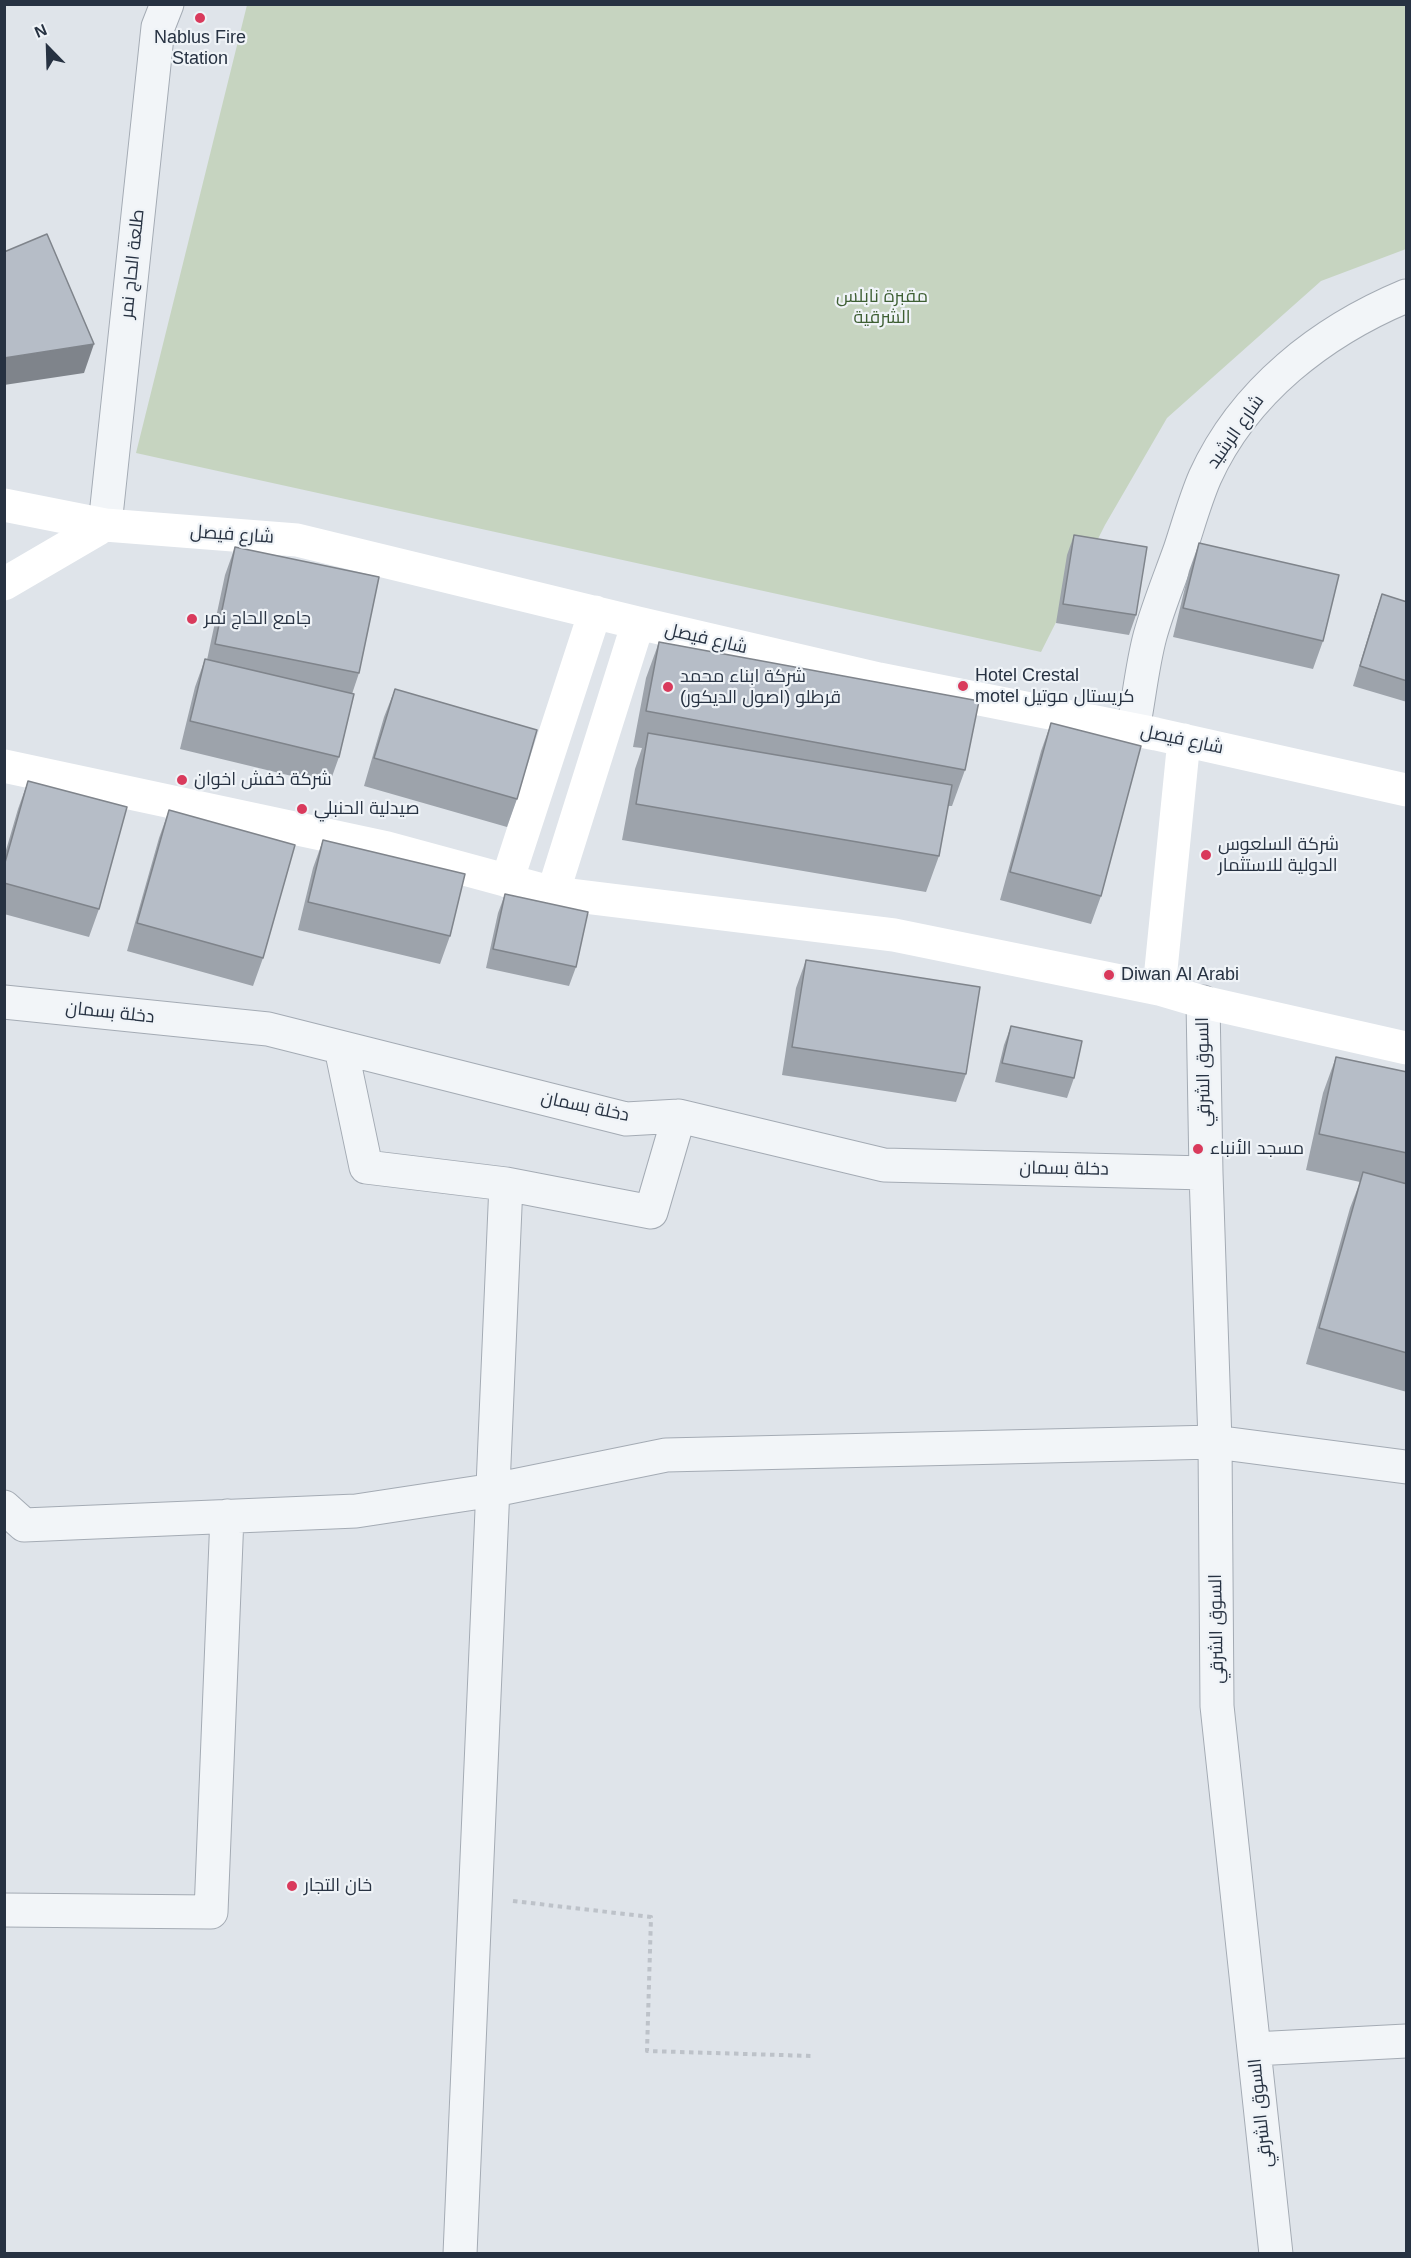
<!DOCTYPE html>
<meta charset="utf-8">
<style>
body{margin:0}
#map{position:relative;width:1411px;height:2258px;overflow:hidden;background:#dfe4ea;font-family:Helvetica,sans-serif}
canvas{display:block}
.frame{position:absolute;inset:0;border:6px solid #273242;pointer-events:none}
.north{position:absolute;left:18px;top:18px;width:60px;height:60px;-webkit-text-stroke:4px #eff3f7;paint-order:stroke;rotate:337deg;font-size:16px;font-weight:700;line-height:24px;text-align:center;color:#273242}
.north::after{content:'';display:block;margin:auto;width:21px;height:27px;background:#273242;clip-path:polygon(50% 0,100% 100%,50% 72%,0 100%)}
</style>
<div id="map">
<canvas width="1411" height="2258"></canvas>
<div class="frame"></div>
<div class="north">N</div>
</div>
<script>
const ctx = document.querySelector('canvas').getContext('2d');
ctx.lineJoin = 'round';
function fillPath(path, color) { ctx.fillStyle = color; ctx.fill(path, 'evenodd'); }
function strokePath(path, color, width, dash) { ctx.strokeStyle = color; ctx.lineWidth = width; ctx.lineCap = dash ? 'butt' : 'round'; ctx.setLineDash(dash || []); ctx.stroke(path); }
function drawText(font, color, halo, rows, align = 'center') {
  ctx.font = font + ' Helvetica,Cairo,sans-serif'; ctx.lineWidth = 4.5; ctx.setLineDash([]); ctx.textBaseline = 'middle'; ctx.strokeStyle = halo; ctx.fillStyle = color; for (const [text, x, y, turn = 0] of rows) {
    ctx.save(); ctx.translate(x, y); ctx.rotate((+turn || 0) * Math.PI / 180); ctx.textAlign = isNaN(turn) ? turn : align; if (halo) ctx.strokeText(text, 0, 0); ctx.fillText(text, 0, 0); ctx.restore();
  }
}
const green = new Path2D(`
 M247,5H1406V249L1321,281L1167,418L1105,525L1041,652L136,453Z`);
const path = new Path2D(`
 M513,1901L651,1917L647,2051L813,2056`);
const street = new Path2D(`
 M105,525L158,27L167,4
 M1133,729C1139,699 1142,666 1150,636C1158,607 1170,578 1180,550C1188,526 1195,500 1205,477C1244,391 1322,331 1406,296
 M4,1002L268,1029L626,1119L679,1116L884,1165L1206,1173
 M1203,1002L1206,1173L1215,1442L1217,1706L1276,2254
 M341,1048L366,1167L506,1184L460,2254
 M506,1184L651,1212L679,1116
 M4,1507L24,1525L356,1511L494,1490L666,1455L1215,1442L1406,1467
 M4,1910L211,1912L227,1516
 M1254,2049L1406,2041`);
const secondary = new Path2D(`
 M4,505L105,525L297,540L638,623L879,679L1156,734L1406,790
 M4,584L105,525
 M4,766L387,848L553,893L894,935L1159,989L1203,1002L1406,1048
 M507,881L595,612
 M553,893L638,623
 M1159,989L1184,740`);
const wall = new Path2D(`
 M1074,535L1136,615L1129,635L1056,623L1067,555Z
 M1199,543L1323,641L1313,669L1173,637L1189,571Z
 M235,547L359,673L352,694L339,757L329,785L180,749L195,687L205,659L207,660L225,575Z
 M1382,594L1407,602V702L1353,686L1375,614Z
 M659,642L965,770L952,806H948L939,856L926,892L622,840L635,769L642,748L633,747L646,678Z
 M395,689L517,799L507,827L364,786L384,717Z
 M1051,723L1101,896L1091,924L1000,900L1041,751Z
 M28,781L99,909L89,937L4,914V857L18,809Z
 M169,810L263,958L253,986L127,951L159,838Z
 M323,840L450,936L440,964L298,930L313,868Z
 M505,894L576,967L569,986L486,968L498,913Z
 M806,960L966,1074L956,1102L782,1075L796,988Z
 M1011,1026L1074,1078L1067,1098L995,1082L1004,1045Z
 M1336,1057L1407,1072V1392L1306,1364L1350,1208L1360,1182L1306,1170L1323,1093Z`);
const shadedWall = new Path2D(`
 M94,344L84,373L4,385V358Z`);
const building = new Path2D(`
 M47,234L94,344L4,358V252Z
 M1074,535L1147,547L1136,615L1063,604Z
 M1199,543L1339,575L1323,641L1183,608Z
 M235,547L379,577L359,673L215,644Z
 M1382,594L1407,602V681L1360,666Z
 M659,642L979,701L965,770L646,711Z
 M205,659L354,694L339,757L190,721Z
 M395,689L537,730L517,799L374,758Z
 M1051,723L1141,746L1101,896L1010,872Z
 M648,733L952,785L939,856L636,804Z
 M28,781L127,807L99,909L4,883V866Z
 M169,810L295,845L263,958L137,923Z
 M323,840L465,874L450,936L308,902Z
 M505,894L588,912L576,967L493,949Z
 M806,960L980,987L966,1074L792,1047Z
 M1011,1026L1082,1041L1074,1078L1002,1063Z
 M1336,1057L1407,1072V1153L1319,1134Z
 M1363,1172L1407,1184V1353L1319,1328Z`);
const markers = [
 [200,18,6,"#d93a5c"],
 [192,619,6,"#d93a5c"],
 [963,686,6,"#d93a5c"],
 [668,687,6,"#d93a5c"],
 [182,780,6,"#d93a5c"],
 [302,809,6,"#d93a5c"],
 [1206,855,6,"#d93a5c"],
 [1109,975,6,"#d93a5c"],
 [1198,1149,6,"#d93a5c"],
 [292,1886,6,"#d93a5c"]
];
const poiNames = [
 ["Nablus Fire",200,38,"center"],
 ["Station",200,59,"center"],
 ["جامع الحاج نمر",204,619],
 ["Hotel Crestal",975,676],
 ["motel كريستال موتيل",975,697],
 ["شركة ابناء محمد",680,677],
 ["قرطلو (اصول الديكور)",680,698],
 ["شركة خفش اخوان",194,780],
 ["صيدلية الحنبلي",314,809],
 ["شركة السلعوس",1218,845],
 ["الدولية للاستثمار",1218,866],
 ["Diwan Al Arabi",1121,975],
 ["مسجد الأنباء",1210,1149],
 ["خان التجار",304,1886]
];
const streetNames = [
 ["طلعة الحاج نمر",133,264,-84],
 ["شارع الرشيد",1236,432,-55],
 ["شارع فيصل",232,535,4],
 ["شارع فيصل",706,639,13],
 ["شارع فيصل",1182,740,12],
 ["دخلة بسمان",110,1013,6],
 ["السوق الشرقي",1204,1072,-91],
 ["دخلة بسمان",585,1107,12],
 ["دخلة بسمان",1064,1169,1],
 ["السوق الشرقي",1217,1629,-91],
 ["السوق الشرقي",1261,2113,-96]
];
const parkNames = [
 ["مقبرة نابلس",882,297],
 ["الشرقية",882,318]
];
fillPath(green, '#c6d4c0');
strokePath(street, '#a4abb4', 35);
strokePath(path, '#bdc2c9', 4, [4.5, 4.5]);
strokePath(street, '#f2f5f8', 33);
strokePath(secondary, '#fff', 33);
fillPath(wall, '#9da3ab');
fillPath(shadedWall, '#7f848b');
fillPath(building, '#b6bdc7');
strokePath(building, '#7f848b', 1.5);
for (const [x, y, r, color] of markers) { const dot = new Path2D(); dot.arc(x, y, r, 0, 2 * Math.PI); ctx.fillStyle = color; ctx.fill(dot); strokePath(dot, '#eff3f7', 2); }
drawText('18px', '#273242', '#eff3f7', poiNames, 'left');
drawText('18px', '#273242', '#eff3f7', streetNames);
drawText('18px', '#3e5f33', '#eff3f7', parkNames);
</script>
